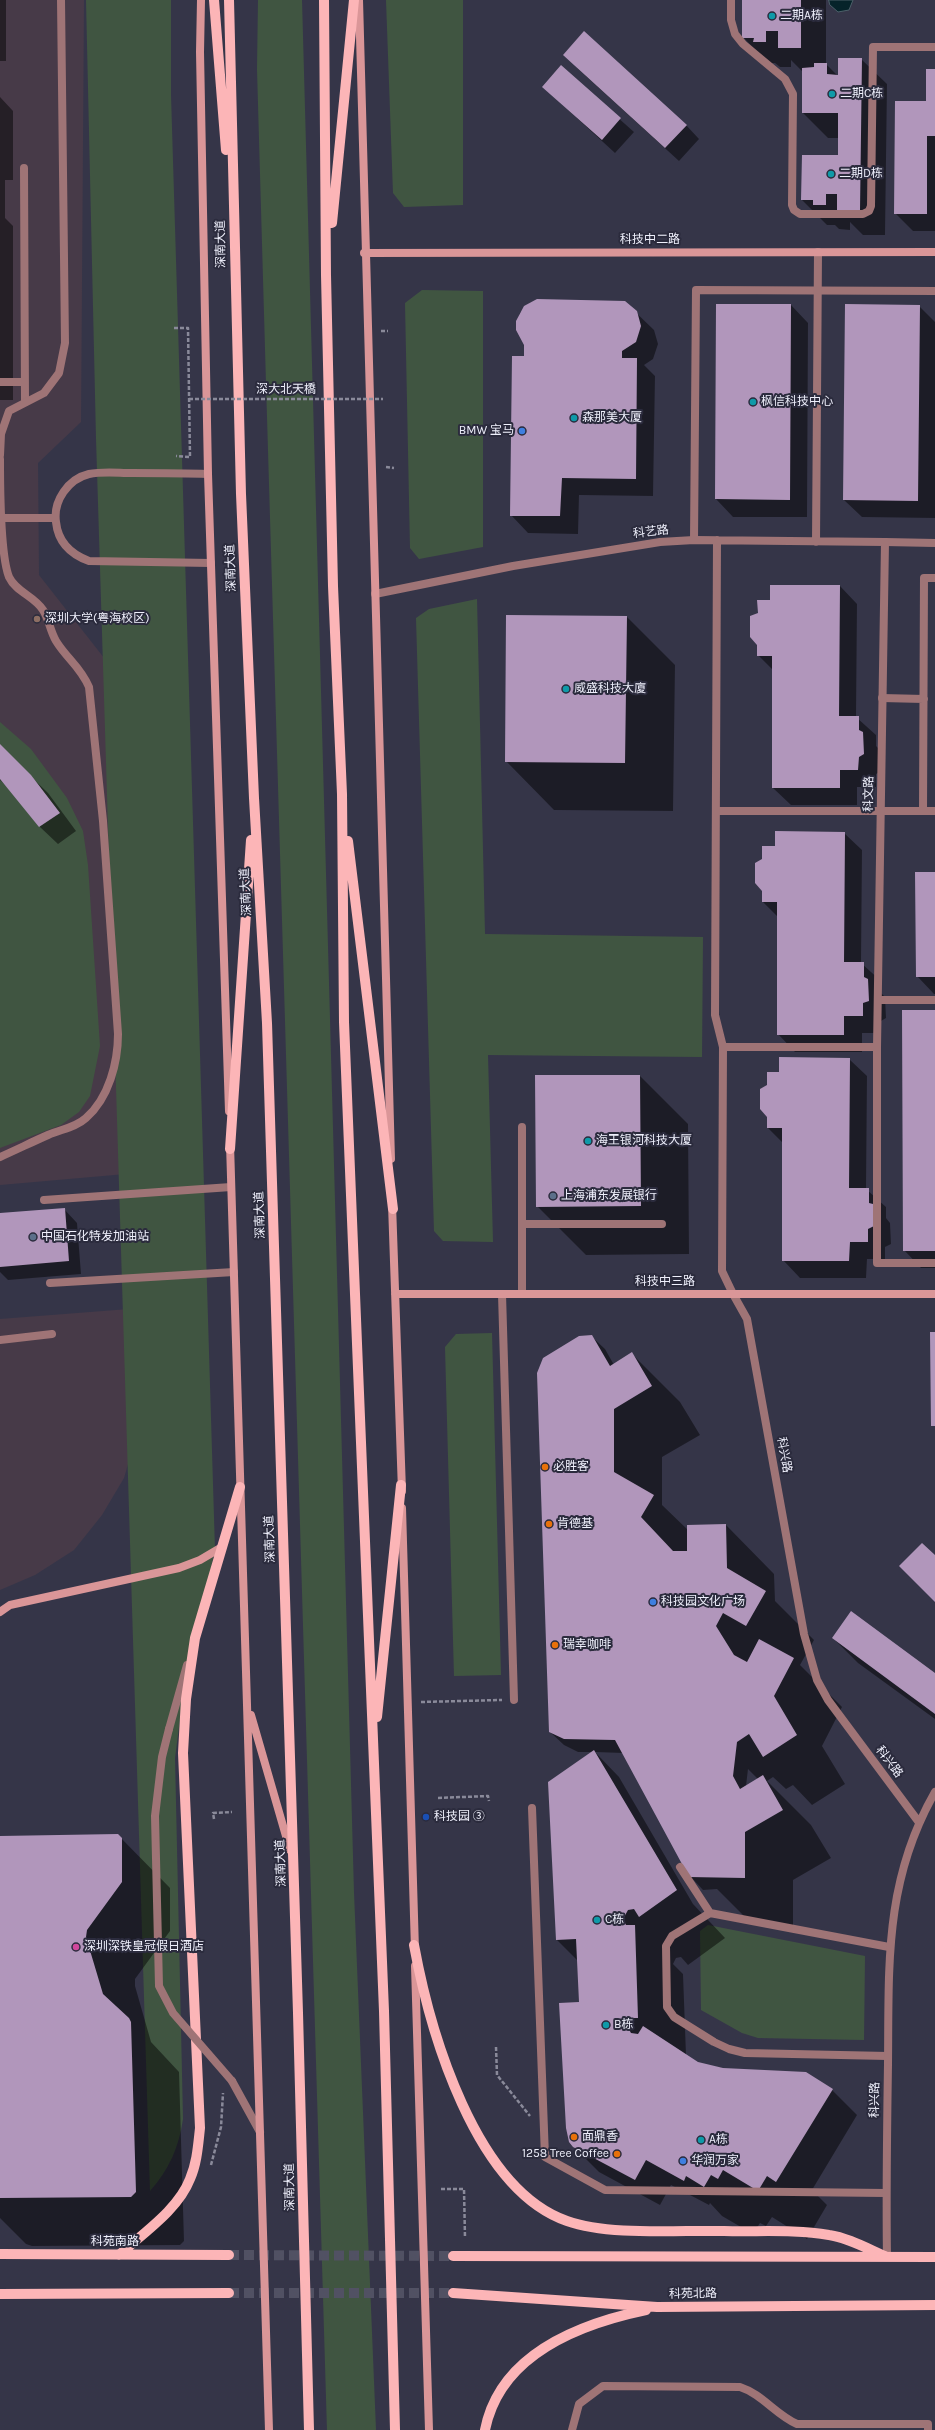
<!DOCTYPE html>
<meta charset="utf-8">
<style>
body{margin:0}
canvas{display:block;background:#353548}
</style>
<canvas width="935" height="2430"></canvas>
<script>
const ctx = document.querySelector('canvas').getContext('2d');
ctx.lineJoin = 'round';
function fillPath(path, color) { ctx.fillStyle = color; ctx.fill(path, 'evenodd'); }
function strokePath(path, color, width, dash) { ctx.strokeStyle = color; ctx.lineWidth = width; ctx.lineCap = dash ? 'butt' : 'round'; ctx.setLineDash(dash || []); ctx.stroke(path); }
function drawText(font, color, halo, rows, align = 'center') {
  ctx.font = font + ' Karla,"Noto Sans SC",sans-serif'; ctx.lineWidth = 4; ctx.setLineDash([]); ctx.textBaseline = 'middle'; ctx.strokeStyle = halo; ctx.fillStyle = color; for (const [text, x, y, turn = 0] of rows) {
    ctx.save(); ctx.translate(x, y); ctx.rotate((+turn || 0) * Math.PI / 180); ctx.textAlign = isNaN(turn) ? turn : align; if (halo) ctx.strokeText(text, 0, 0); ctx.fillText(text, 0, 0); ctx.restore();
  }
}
const education = new Path2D(`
 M0,0H84L81,422L38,463L39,575L108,663L137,1173L0,1185Z
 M142,1308L138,1430L124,1478L102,1515L74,1550L35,1575L0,1590V1319Z`);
const green = new Path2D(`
 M86,0H171V95L215,1550L185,1680L175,1758L183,2119C179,2147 169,2170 150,2191L96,438Z
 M258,0H302L354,1893L376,2430H327L266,383L257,69Z
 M386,0H463V205L404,207L393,193Z
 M422,290L483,291V547L419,559L410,548L405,303Z
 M477,599L485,934L703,937L702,1057L488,1055L493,1242L443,1241L434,1231L416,618L429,609Z
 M0,722L31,749L67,798L83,831L88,865L100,1046L90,1096L79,1112L61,1125L0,1148Z
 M492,1333L501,1675L454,1676L445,1347L456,1334Z
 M708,1925L865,1956L864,2040L758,2038L742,2033L701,2010L700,1931Z`);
const water = new Path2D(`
 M829,0H853L849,10L838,12L830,5Z`);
const shadow = new Path2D(`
 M0,0H6V61H0Z
 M743,0H826V64L838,76L861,59L887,84L885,235H863L850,222V230L839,229L835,225H827L802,200L839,156V138H828L803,113V72L791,60V67H780L775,63H768L743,37Z
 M561,67L634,132L615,153L543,87Z
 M577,68L686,125L699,139L679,161Z
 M935,70V231H913L895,213Z
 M0,97L13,111V180H5V218L13,226V400H0Z
 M537,300L625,302L654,330L658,344L653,359L644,365L655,376L653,496L579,495L578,534L528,533L511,515L525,357V345L517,321L520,313L530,303Z
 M717,305H791L808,323L807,517H733L716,499Z
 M919,306L935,322V518L862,517L844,500Z
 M840,586L857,604L856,717L876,735V746L881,751V771L876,774V787H857V805H791L773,788V670L758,655L759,613L771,601Z
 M627,617L675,665L673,811L554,810L506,761Z
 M0,747L48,793L76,831L58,844L40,827L16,795L0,780Z
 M844,833L862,850L861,963L881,981V993L885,997L886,1018L881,1021V1033H862V1052H795L778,1034V917L763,902V860L776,847Z
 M935,873V994H934L917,976Z
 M935,1011V1268H921L904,1250Z
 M849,1059L867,1076L866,1189L886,1207V1218L890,1223L891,1244L885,1247V1259H867L866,1278H800L783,1260V1143L768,1128V1086L780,1073Z
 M640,1076L688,1124L689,1254L586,1255L537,1206Z
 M64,1209L77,1223L81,1274L8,1280L0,1272V1214Z
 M591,1336L605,1349L614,1365L632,1354L680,1402L700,1435L662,1457V1505L688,1530L726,1525L774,1574L775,1601L814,1640L800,1665L842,1707L822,1746L845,1784L812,1805L793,1785L786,1789L773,1777L767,1781L811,1825L831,1858L793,1880V1926L753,1925L717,1889L703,1890L690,1876L623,1753L595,1752L619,1777L693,1904L725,1938L688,1965L681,1957L676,1958L673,1964L683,1974L686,2055L697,2063L832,2090L857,2115L812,2190L827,2205L807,2239L772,2217L766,2226L760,2223L753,2234L722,2216L710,2203L709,2205L671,2185L660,2205L599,2172L573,2146L580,2003L578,1961L557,1940L593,1752H578L564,1745L550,1732ZM748,1769L758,1779L746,1786Z
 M833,1638L935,1674V1719L858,1663Z
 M118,1835L170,1888V1931L135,1979V1986L151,2042L179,2072L184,2241L180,2245L32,2246L26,2244L0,2218V1838Z`);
const building = new Path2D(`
 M742,0H801V48H778V31H766V42H753L754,38H742Z
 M584,31L687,125L665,148L563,55Z
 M838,58H862L860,210H837V194H826V205H813V200H801L802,155H838V113H802V68L814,67V63H827V74L838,75Z
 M561,65L621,118L602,140L542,87Z
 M926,69H935V136H927V214H894L895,101H926Z
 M537,299L625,301L637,311L641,326L636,342L622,351V358H637L636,479L562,478L560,516H510L512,356H524V345L516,330V321L524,306Z
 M716,304H791L790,500L715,499Z
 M845,304L920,305L918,501L843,500Z
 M770,585H840L839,716H859V730L863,732L864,754L859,757L858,770H840V788H772V656H757V645L750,637V616L758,613L757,600H770Z
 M506,615L627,616L625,763L505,762Z
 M0,744L31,775L60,813L39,827L0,779Z
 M775,831L845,832L844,962H864V977L868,979L869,1001L863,1003V1016H844V1035H777V902H762V891L755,883V863L762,859V846H775Z
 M915,872H935V977H916Z
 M902,1010H935V1251H903Z
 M779,1057L850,1058L849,1188H869V1203L873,1204L874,1226L868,1229V1242H850L849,1261H782V1128H767V1117L760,1109V1089L767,1085V1072H779Z
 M535,1075H640L641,1206L536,1207Z
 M65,1208L69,1261L0,1267V1213Z
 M930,1332H935V1426H931Z
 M592,1335L610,1366L632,1352L652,1386L614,1409V1472L654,1495L641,1517L673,1551H687V1525L726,1524L727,1568L766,1591L746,1626L723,1613L716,1626L734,1655L747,1662L759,1639L794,1658L774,1696L797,1735L763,1757L749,1734L737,1742L733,1776L740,1789L763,1775L783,1810L745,1832V1878L689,1877L615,1740L564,1739L549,1732L537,1373L543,1358L579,1336Z
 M922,1543L935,1555V1602L899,1566Z
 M851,1611L935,1673V1714L832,1638Z
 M594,1750L677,1890L639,1917L634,1909L628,1910L623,1919L626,1925H635L638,2018H628L626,2024L631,2033L638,2034L643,2026L698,2062L723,2068L806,2072L833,2089L776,2182L767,2176L758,2191L723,2170L718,2179L711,2175L704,2187L686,2176L684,2181L646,2160L635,2180L573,2147L569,2142L566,2128L559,2003L579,2002L576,1939L556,1940L548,1782Z
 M118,1834L122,1838V1882L87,1930L86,1937L103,1994L129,2018L131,2022L136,2192L131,2197L0,2198V1836Z`);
const primaryTunnel = new Path2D(`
 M229,2255L453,2256
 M229,2293H453`);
const path = new Path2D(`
 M174,328H188L190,457L176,456
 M381,331H388
 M386,467L394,468
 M421,1702L502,1700
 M438,1798L488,1796L489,1801
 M214,1819L213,1813L232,1812
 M496,2047L497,2075L530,2116
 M211,2165L221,2127L223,2093
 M441,2189H464L465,2238`);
const lane = new Path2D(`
 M731,0V20L735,34L743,44L785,79L793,94L792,205L794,210L800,214H863L869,211L871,206L873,47H935
 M24,168L25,402
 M0,382H24
 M694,540L696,290L935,291
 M885,542L935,543
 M882,698L924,699
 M716,811H935
 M923,811L924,578H935
 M878,1000H935
 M723,1047L722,1271L733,1294
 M877,1047V1263H935
 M522,1127V1294
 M44,1200L231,1187
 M522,1224H662
 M50,1283L234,1272
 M502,1294L514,1700
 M0,1340L52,1334
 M169,1729L187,1665
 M532,1808L545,2157L605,2190L886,2193
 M680,1867L710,1913L889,1947
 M710,1913L672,1936L666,1946L667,2007L674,2017L714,2042L729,2049L745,2053L888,2056
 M232,2081L260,2132
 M572,2430L579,2404L603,2386L740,2387C762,2394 776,2415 797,2424H928V2430`);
const street = new Path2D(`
 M0,455L1,434L9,411L44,393L59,373L65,343L61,0
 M0,459C0,486 0,554 9,577C16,592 34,596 43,610C49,619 50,631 56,641C67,659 80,666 89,687L103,821L118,1034C118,1062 109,1098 86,1118C75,1128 61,1129 48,1135C32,1142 16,1150 0,1157
 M208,474C182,473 157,473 132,473C118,473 103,471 89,474C68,479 53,501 56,522C58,542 70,554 89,561L211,563
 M0,518H55
 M816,542L818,252
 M375,594L513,566L660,542L694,540L885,542L877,1047H723L715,1015L717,540
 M733,1294L747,1319L804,1634L817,1680L828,1700L918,1821
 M887,2257C886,2193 887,2129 888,2064C889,1965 884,1881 935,1792`);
const secondary = new Path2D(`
 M201,0L200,52L208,474L229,1111
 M359,0L391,1159
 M364,253L935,252
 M230,1144L269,2430
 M392,1204L402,1491
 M395,1294H935
 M402,1508L415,1950
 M0,1612L10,1605L179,1568L200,1560L222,1547
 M251,1715L290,1850
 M415,1966L429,2430`);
const primary = new Path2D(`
 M214,0L226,150
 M229,0L241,494L254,798L267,1023L298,2013L309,2430
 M324,0L326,275L333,586L342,794L344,1022L384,2011L395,2430
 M332,223L354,0
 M348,841L393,1209
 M230,1149L251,840
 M377,1717L401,1485
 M414,1945C430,2032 475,2189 567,2221C609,2236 678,2230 724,2231C758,2232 795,2229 829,2235C849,2238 868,2249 887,2257
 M0,2254L229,2255
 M119,2255C143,2233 178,2210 190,2179C197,2163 198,2146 200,2128L183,1753L186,1699L195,1638L240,1487
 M453,2256L935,2257
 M453,2293L657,2307L935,2305
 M0,2294L229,2293
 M485,2430C500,2354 579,2324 646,2310`);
const pathBridge = new Path2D(`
 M189,399H383`);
const laneBridge = new Path2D(`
 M169,1729L162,1757L155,1816L159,1986L173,2013L232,2081`);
const markers = [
 [772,16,4,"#0f9aa8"],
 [832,94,4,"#0f9aa8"],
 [831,174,4,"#0f9aa8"],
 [753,402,4,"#0f9aa8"],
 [574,418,4,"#0f9aa8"],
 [522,431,4,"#3f7fe0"],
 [37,619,4,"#8d6e63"],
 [566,689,4,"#0f9aa8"],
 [588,1141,4,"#0f9aa8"],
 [553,1196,4,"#5c6f8a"],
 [33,1237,4,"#5c6f8a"],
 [545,1467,4,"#e8710a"],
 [549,1524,4,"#e8710a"],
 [653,1602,4,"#3f7fe0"],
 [555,1645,4,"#e8710a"],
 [426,1817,4,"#1a4fb4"],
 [597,1920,4,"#0f9aa8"],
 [76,1947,4,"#d1479c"],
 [606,2025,4,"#0f9aa8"],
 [574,2137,4,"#e8710a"],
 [701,2140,4,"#0f9aa8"],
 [617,2154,4,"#e8710a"],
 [683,2161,4,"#3f7fe0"]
];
const poiNames = [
 ["二期A栋",780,16],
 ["二期C栋",840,94],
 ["二期D栋",839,174],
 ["枫信科技中心",761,402],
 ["森那美大厦",582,418],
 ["BMW 宝马",514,431,"right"],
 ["深圳大学(粤海校区)",45,619],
 ["威盛科技大廈",574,689],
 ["海王银河科技大厦",596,1141],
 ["上海浦东发展银行",561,1196],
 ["中国石化特发加油站",41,1237],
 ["必胜客",553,1467],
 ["肯德基",557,1524],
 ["科技园文化广场",661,1602],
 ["瑞幸咖啡",563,1645],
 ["科技园 ③",434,1817],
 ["C栋",605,1920],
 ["深圳深铁皇冠假日酒店",84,1947],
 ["B栋",614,2025],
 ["面鼎香",582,2137],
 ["A栋",709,2140],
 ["1258 Tree Coffee",609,2154,"right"],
 ["华润万家",691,2161]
];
const streetNames = [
 ["科技中二路",650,240],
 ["深南大道",221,244,-91],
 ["深大北天橋",286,390],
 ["科艺路",651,532,-7],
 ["深南大道",231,568,-92],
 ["科文路",869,794,-89],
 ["深南大道",246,892,-93],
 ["深南大道",260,1215,-92],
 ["科技中三路",665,1282],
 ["科兴路",784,1455,80],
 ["深南大道",270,1539,-92],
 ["科兴路",889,1762,53],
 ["深南大道",281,1863,-92],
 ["科兴路",875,2100,-89],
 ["深南大道",290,2187,-91],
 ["科苑南路",115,2242],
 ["科苑北路",693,2294,-1]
];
fillPath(education, '#473a48');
fillPath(green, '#405541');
fillPath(water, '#06232a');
strokePath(water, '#4c6069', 1);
fillPath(shadow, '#0007');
fillPath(building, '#b196bb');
strokePath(primaryTunnel, '#515163', 10, [10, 5]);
strokePath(path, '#8a8a9a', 2.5, [4, 2]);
strokePath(lane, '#9f7476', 8);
strokePath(street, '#9f7476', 8);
strokePath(secondary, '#da9698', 8);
strokePath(primary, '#fcb5b7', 10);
strokePath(pathBridge, '#8a8a9a', 2.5, [4, 2]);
strokePath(laneBridge, '#9f7476', 8);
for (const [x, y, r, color] of markers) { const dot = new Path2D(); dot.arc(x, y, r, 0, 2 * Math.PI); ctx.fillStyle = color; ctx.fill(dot); strokePath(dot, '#2b2b3d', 1.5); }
drawText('12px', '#eff0fc', '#2b2b3d', poiNames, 'left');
drawText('12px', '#eff0fc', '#2b2b3d', streetNames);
</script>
